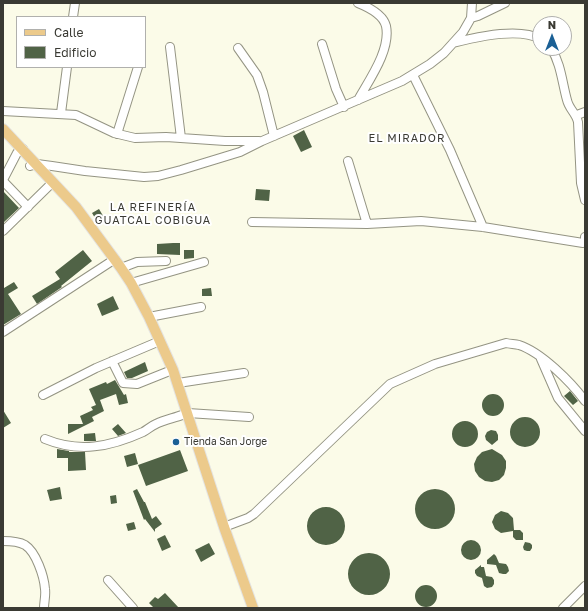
<!DOCTYPE html>
<meta charset="utf-8">
<style>
body{margin:0}
#map{position:relative;width:588px;height:611px;overflow:hidden;background:#fbfbe8;font-family:"Golos Text",sans-serif}
canvas{display:block}
.frame{position:absolute;inset:0;border:4px solid #3a3a33;pointer-events:none}
.legend{position:absolute;left:16px;top:16px;width:130px;height:52px;box-sizing:border-box;background:#fff;border:1px solid #b0b0ad;margin:0;padding:5px 7px;list-style:none;font-size:12px;color:#3a3a33}
.legend li{display:flex;align-items:center;gap:8px;height:20px}
.legend b{width:20px;border:1px solid #b0b0ad}
.north{position:absolute;left:532px;top:16px;width:40px;height:40px;box-sizing:border-box;background:#fff;border:1px solid #b0b0ad;border-radius:50%;rotate:0deg;font-size:11px;font-weight:700;line-height:16px;text-align:center;color:#3a3a33}
.north::after{content:'';display:block;margin:auto;width:14px;height:18px;background:#1b6095;clip-path:polygon(50% 0,100% 100%,50% 72%,0 100%)}
</style>
<div id="map">
<canvas width="588" height="611"></canvas>
<div class="frame"></div>
<ul class="legend">
<li><b style="height:5px;background:#ecca8b"></b>Calle</li>
<li><b style="height:11px;background:#506346"></b>Edificio</li>
</ul>
<div class="north">N</div>
</div>
<script>
const ctx = document.querySelector('canvas').getContext('2d');
ctx.lineJoin = 'round';
function fillPath(path, color) { ctx.fillStyle = color; ctx.fill(path, 'evenodd'); }
function strokePath(path, color, width, dash) { ctx.strokeStyle = color; ctx.lineWidth = width; ctx.lineCap = dash ? 'butt' : 'round'; ctx.setLineDash(dash || []); ctx.stroke(path); }
function drawText(font, color, halo, rows, align = 'center') {
  ctx.font = font + ' "Golos Text",sans-serif'; ctx.lineWidth = 4; ctx.setLineDash([]); ctx.textBaseline = 'middle'; ctx.strokeStyle = halo; ctx.fillStyle = color; for (const [text, x, y, turn = 0] of rows) {
    ctx.save(); ctx.translate(x, y); ctx.rotate((+turn || 0) * Math.PI / 180); ctx.textAlign = isNaN(turn) ? turn : align; if (halo) ctx.strokeText(text, 0, 0); ctx.fillText(text, 0, 0); ctx.restore();
  }
}
const building = new Path2D(`
 M304,130L312,147L301,152L293,136Z
 M256,189L270,190L269,201L255,200Z
 M3,191L19,208L3,223Z
 M99,209L105,219L98,223L92,213Z
 M173,243H180V255L157,254V244Z
 M83,250L92,261L61,286L62,287L37,304L32,296L60,279L55,272Z
 M184,250H194V258L184,259Z
 M14,282L18,288L8,294L21,314L3,325V286L4,288Z
 M211,288L212,296H202V289Z
 M113,296L119,309L102,316L97,304Z
 M145,362L148,371L132,378H127L124,372Z
 M115,380L124,395L126,394L128,403L119,405L116,394L100,400L104,411L92,417L94,421L68,434V424H83L80,416L93,410L91,407L96,405L89,389L106,382L107,384Z
 M570,391L578,401L573,405L564,396Z
 M482 405a11 11 0 1 1 22 0a11 11 0 1 1-22 0Z
 M3,410L11,423L3,428Z
 M510 432a15 15 0 1 1 30 0a15 15 0 1 1-30 0Z
 M452 434a13 13 0 1 1 26 0a13 13 0 1 1-26 0Z
 M118,424L126,433L118,436L112,429Z
 M491,430L496,431L498,435V440L492,445L486,440L485,436L487,432Z
 M95,433L96,441H84V434Z
 M57,449L69,451V452H85L86,470L68,471V458H57Z
 M492,449L502,455L506,461V468L504,475L499,480L492,482L485,481L479,477L475,471L474,464L477,457L482,452Z
 M180,450L188,471L146,486L138,465Z
 M135,453L138,464L127,467L124,456Z
 M60,487L62,499L50,501L47,490Z
 M137,489L144,502H145L152,519L156,516L162,524L155,529V532L145,519L144,520L133,491Z
 M415 509a20 20 0 1 1 40 0a20 20 0 1 1-40 0Z
 M116,495L117,503L111,504L110,496Z
 M307 526a19 19 0 1 1 38 0a19 19 0 1 1-38 0Z
 M501,511L508,513L513,518L514,530H520L523,533V540H516L513,537V531L501,533L495,529L492,522L495,515Z
 M134,522L136,529L128,531L126,524Z
 M165,535L171,547L162,551L157,539Z
 M461 550a10 10 0 1 1 20 0a10 10 0 1 1-20 0Z
 M525,542L530,543L532,545V548L530,551H527L524,550L523,547Z
 M209,543L215,554L201,562L195,550Z
 M348 574a21 21 0 1 1 42 0a21 21 0 1 1-42 0Z
 M494,554L496,556L499,563L506,564L508,567L509,571L506,574H503L499,573L496,565L487,564V560Z
 M481,565V567H484L486,576L492,577L494,580V584L492,587L487,588L484,586L482,578L477,576L475,573V570Z
 M415 596a11 11 0 1 1 22 0a11 11 0 1 1-22 0Z
 M165,593L179,608H154L149,603L155,597L158,599Z`);
const minor = new Path2D(`
 M73,17L75,3
 M471,18L478,16L505,3
 M453,43C476,37 519,27 540,39
 M322,44L336,89L344,107
 M170,47L181,138
 M238,48L257,75L263,92L274,136
 M551,48C561,64 562,82 567,100C569,109 576,113 578,122L581,183L585,200
 M413,75L450,150L483,227
 M358,100C369,80 391,50 386,26C383,14 368,7 358,3
 M3,111L76,115L114,133L135,138L166,137L225,141H259
 M61,113L67,67
 M577,115L585,112
 M117,134L138,67
 M348,161L367,224
 M30,166L37,164L52,166L85,171L144,177L158,176L181,170L240,152L262,141L402,81L430,64L444,53L463,32L471,18L472,3
 M3,180L17,153L23,149
 M3,181L28,207
 M252,222L367,224L421,221L483,227L583,243L585,241V237
 M3,231L53,182
 M121,268L137,262L166,261
 M131,283L204,262
 M149,317L201,307
 M3,332L115,259
 M541,359L558,398L585,431
 M112,361L123,383L137,384L167,372
 M178,383L244,373
 M43,395L96,368L155,343
 M188,413L249,417
 M45,439C79,453 110,447 143,432C147,430 151,426 156,424C164,420 174,418 182,415
 M224,527L248,518L254,514L390,384L435,364L506,343C510,344 515,344 519,345C541,352 571,382 585,401
 M3,541C10,541 18,541 25,545C36,552 44,576 45,589C46,595 44,602 44,608
 M108,580L133,608
 M563,608L585,586`);
const major = new Path2D(`
 M3,129L76,207L121,268L131,283L149,317L173,370L224,527L253,608`);
const markers = [
 [176,442,4,"#1b6095"]
];
const poiNames = [
 ["Tienda San Jorge",184,442]
];
const neighbourhoodNames = [
 ["EL MIRADOR",407,139],
 ["LA REFINERÍA",153,208],
 ["GUATCAL COBIGUA",153,221]
];
fillPath(building, '#506346');
strokePath(minor, '#949483', 10);
strokePath(major, '#e3e3e2', 12);
strokePath(minor, '#fff', 8);
strokePath(major, '#ecca8b', 10);
for (const [x, y, r, color] of markers) { const dot = new Path2D(); dot.arc(x, y, r, 0, 2 * Math.PI); ctx.fillStyle = color; ctx.fill(dot); strokePath(dot, '#fff', 1.5); }
drawText('10px', '#3a3a33', '#fff', poiNames, 'left');
ctx.letterSpacing = '1px';
drawText('11px', '#3a3a33', '#fff', neighbourhoodNames);
ctx.letterSpacing = '0px';
</script>
